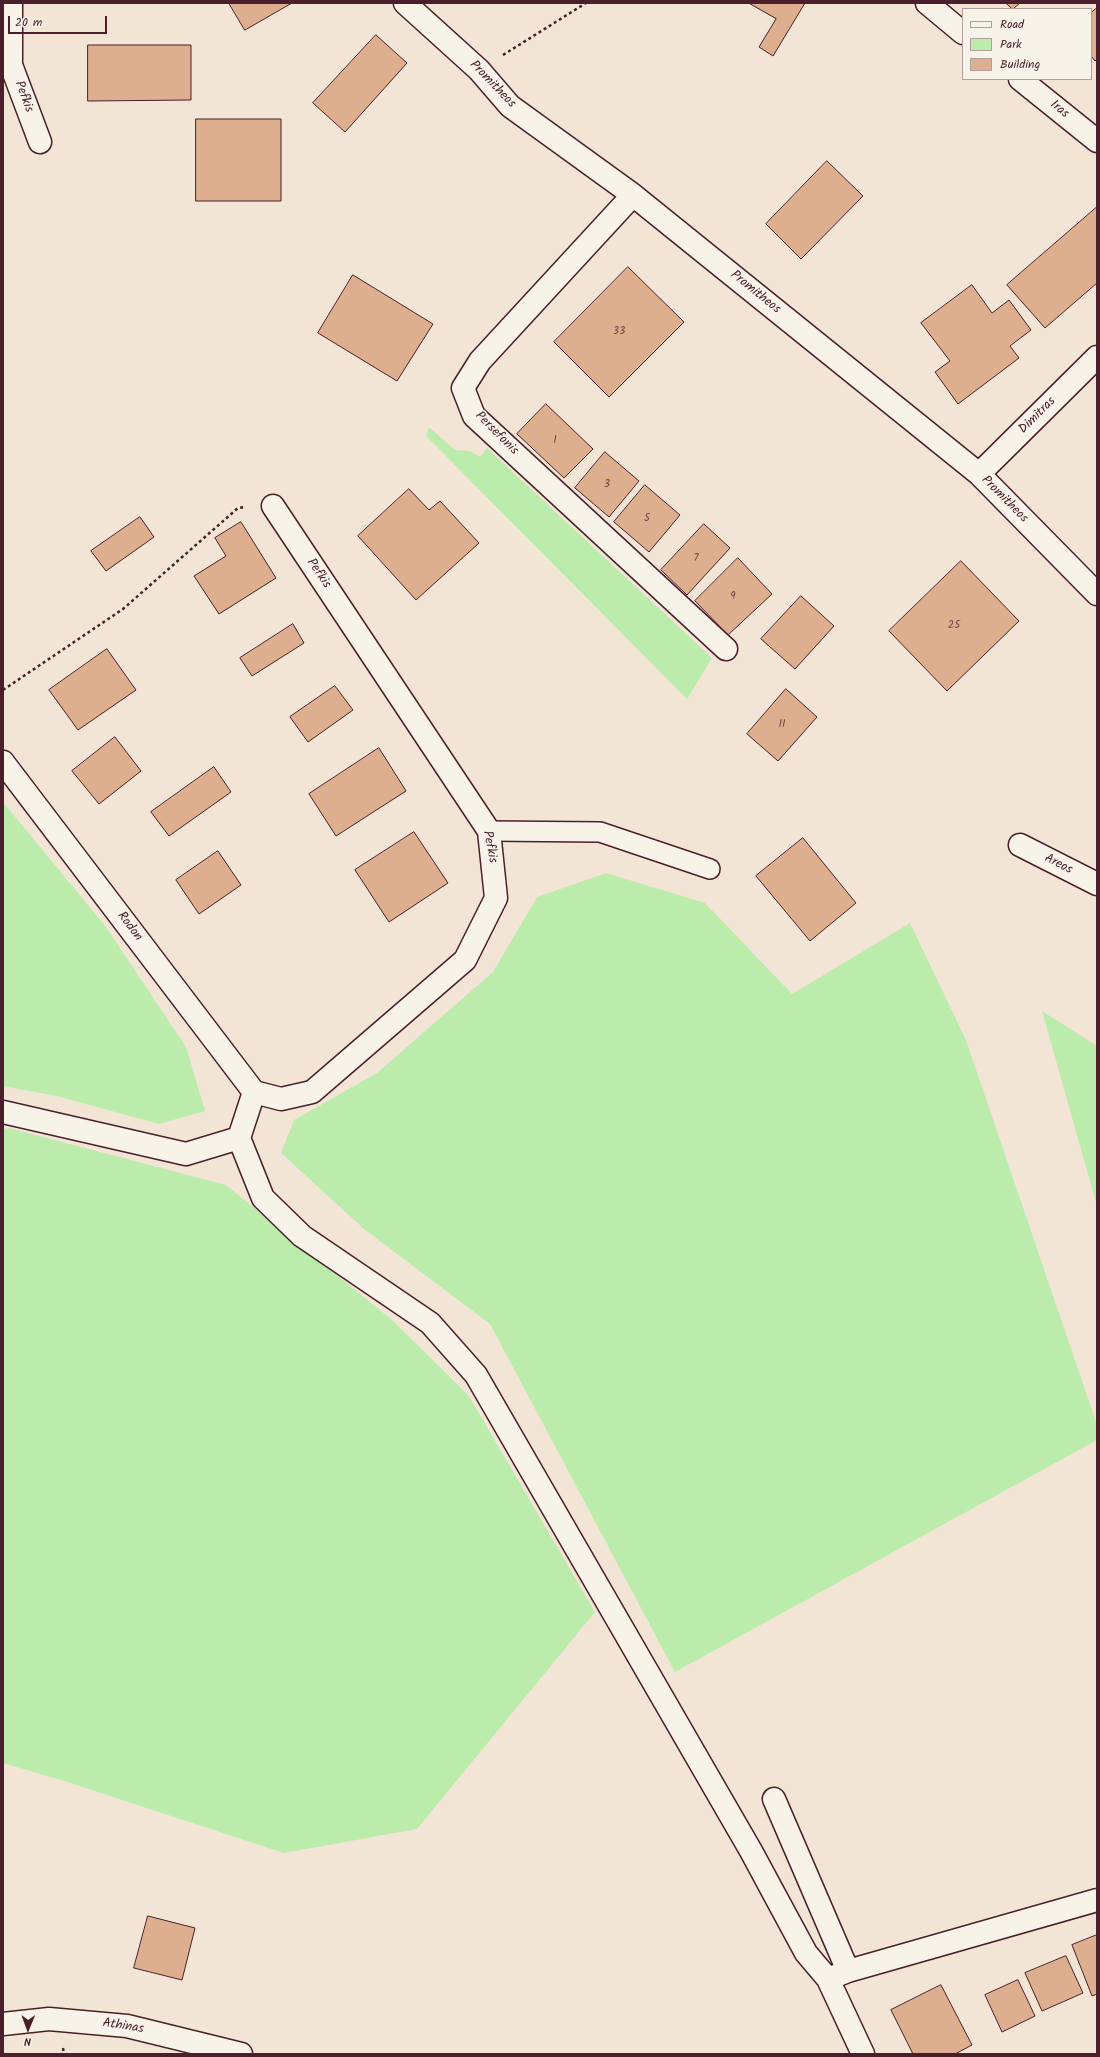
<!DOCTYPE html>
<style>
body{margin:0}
#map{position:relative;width:1100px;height:2057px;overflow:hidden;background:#f2e5d6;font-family:Kalam,sans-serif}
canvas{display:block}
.frame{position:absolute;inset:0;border:4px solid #4a1f2b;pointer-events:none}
.legend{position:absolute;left:962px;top:8px;width:130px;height:72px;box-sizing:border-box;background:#f7f3e8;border:1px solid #b29e9c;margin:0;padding:5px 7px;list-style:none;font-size:12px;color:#4a1f2b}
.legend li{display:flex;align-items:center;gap:8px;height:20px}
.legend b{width:20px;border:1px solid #b29e9c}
.north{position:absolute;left:8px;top:2009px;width:40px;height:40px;-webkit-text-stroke:3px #f7f3e8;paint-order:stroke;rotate:181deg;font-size:11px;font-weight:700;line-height:16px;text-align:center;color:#4a1f2b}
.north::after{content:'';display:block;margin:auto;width:14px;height:18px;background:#4a1f2b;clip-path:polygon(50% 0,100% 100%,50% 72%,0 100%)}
.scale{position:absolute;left:8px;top:16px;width:99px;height:18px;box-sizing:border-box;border:2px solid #4a1f2b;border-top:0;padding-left:5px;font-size:12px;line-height:14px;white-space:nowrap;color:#4a1f2b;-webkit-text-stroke:3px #f7f3e8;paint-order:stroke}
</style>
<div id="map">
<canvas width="1100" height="2057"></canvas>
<div class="frame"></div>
<ul class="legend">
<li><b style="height:5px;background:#f7f3e8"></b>Road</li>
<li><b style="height:11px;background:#bcecab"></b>Park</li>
<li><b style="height:11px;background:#ddaf8e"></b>Building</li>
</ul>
<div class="north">N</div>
<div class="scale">20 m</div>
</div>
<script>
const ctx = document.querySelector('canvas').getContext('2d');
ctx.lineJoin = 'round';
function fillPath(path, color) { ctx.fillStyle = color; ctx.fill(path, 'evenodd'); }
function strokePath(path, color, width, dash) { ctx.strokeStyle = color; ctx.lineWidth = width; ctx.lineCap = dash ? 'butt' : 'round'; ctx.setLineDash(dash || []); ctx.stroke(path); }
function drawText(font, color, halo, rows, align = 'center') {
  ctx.font = font + ' Kalam,sans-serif'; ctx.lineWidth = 3; ctx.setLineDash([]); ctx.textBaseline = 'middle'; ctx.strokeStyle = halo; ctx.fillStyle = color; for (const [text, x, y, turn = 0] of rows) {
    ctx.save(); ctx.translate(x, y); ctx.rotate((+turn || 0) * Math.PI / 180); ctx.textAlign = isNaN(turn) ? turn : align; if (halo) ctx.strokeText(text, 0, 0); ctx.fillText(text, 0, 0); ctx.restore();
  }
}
const green = new Path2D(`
 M429,427L455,450L470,451L480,457L487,448L712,658L687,699L426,436Z
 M3,802L106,927L186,1047L205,1111L159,1124L57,1096L3,1086Z
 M606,873L705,903L792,994L910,923L966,1040L1097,1425V1440L675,1672L490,1324L364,1229L281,1153L294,1120L377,1073L493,972L537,897Z
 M1042,1011L1097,1046V1206Z
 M9,1128L226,1185L392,1320L469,1396L595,1612L417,1829L284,1853L61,1780L3,1763V1129Z`);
const building = new Path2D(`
 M229,3H292L245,30Z
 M749,3H805L773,56L759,47L776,19Z
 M1006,3H1020L1013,9Z
 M1097,8V59L1095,61L1091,56V13Z
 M376,35L407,63L345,132L313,103Z
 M88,45H191V100L88,101Z
 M196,119H281V201H196Z
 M827,161L863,196L801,259L766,224Z
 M1097,207V283L1045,328L1007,285Z
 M628,267L684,322L609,397L554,342Z
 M353,275L433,324L397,381L318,333Z
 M972,285L992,313L1009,300L1031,330L1010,346L1019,358L958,404L935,372L950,361L921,323Z
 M546,404L593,449L564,478L517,434Z
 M605,452L639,481L609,517L575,488Z
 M645,485L680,515L649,552L614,522Z
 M409,489L429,510L440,501L479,543L416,600L358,536Z
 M140,517L154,537L106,571L91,551Z
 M241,522L276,578L219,614L194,576L226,556L215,538Z
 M704,524L730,548L687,595L661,570Z
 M738,558L772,594L728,635L695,601Z
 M961,561L1019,621L947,691L889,631Z
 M801,596L834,626L795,669L761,639Z
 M293,624L304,643L252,676L240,658Z
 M107,649L136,690L78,730L49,690Z
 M335,686L353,710L308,742L290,717Z
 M786,689L817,717L778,761L747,734Z
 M115,737L141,771L99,804L72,771Z
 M379,748L406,791L336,836L309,794Z
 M214,767L231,792L169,836L151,812Z
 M414,832L448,883L389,922L355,870Z
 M803,838L856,903L810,941L756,876Z
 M218,851L241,885L199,914L176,880Z
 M148,1916L195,1928L182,1980L134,1968Z
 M1097,1935V1994L1092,1996L1072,1945Z
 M1066,1956L1083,1993L1042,2011L1025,1973Z
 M1018,1980L1035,2016L1002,2032L985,1995Z
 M941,1985L972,2045L955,2054H913L891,2010Z`);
const path = new Path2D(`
 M503,55L586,3
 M3,690L123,609L238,508L245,507
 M63,2048L64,2054`);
const lane = new Path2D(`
 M489,831L600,832L710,869`);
const street = new Path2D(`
 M11,3V65L40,142
 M405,3L479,70L510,106L633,195L979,474L1097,594
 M927,3L963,33
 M1020,79L1097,141
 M633,195L480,361L463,388L474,416L726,649
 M979,474L1097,357
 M3,762L254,1092
 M1020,845L1097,884
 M254,1092L239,1138L263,1198L302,1236L430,1323L476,1375L751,1851L806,1953L828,1979L863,2054
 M254,1092L281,1099L312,1092L465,960L496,898L489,831L273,506
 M3,1112L186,1154L239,1138
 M774,1799L848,1971
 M828,1979L848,1971L1097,1900
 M3,2024L49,2019L127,2026L241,2054`);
const numberNames = [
 ["33",619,332],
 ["1",555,441],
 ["3",607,485],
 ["5",647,519],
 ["7",696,559],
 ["9",733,597],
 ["25",954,626],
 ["11",782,725]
];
const streetNames = [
 ["Promitheos",492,85,46],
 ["Pefkis",23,97,69],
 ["Iras",1059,110,39],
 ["Promitheos",755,293,39],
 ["Dimitras",1038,416,-45],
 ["Persefonis",496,434,45],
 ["Promitheos",1004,500,45],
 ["Pefkis",318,574,56],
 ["Pefkis",489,847,79],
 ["Areos",1058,865,27],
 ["Rodon",129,927,53],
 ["Athinas",123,2027,9]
];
fillPath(green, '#bcecab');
fillPath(building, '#ddaf8e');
strokePath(building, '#4a1f2b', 1);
strokePath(lane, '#4a1f2b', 22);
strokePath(street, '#4a1f2b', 25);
strokePath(path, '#4a1f2b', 2.5, [3, 3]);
strokePath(lane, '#f7f3e8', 19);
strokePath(street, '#f7f3e8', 22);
drawText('11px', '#6f4344', null, numberNames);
drawText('13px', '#4a1f2b', '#f7f3e8', streetNames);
</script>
